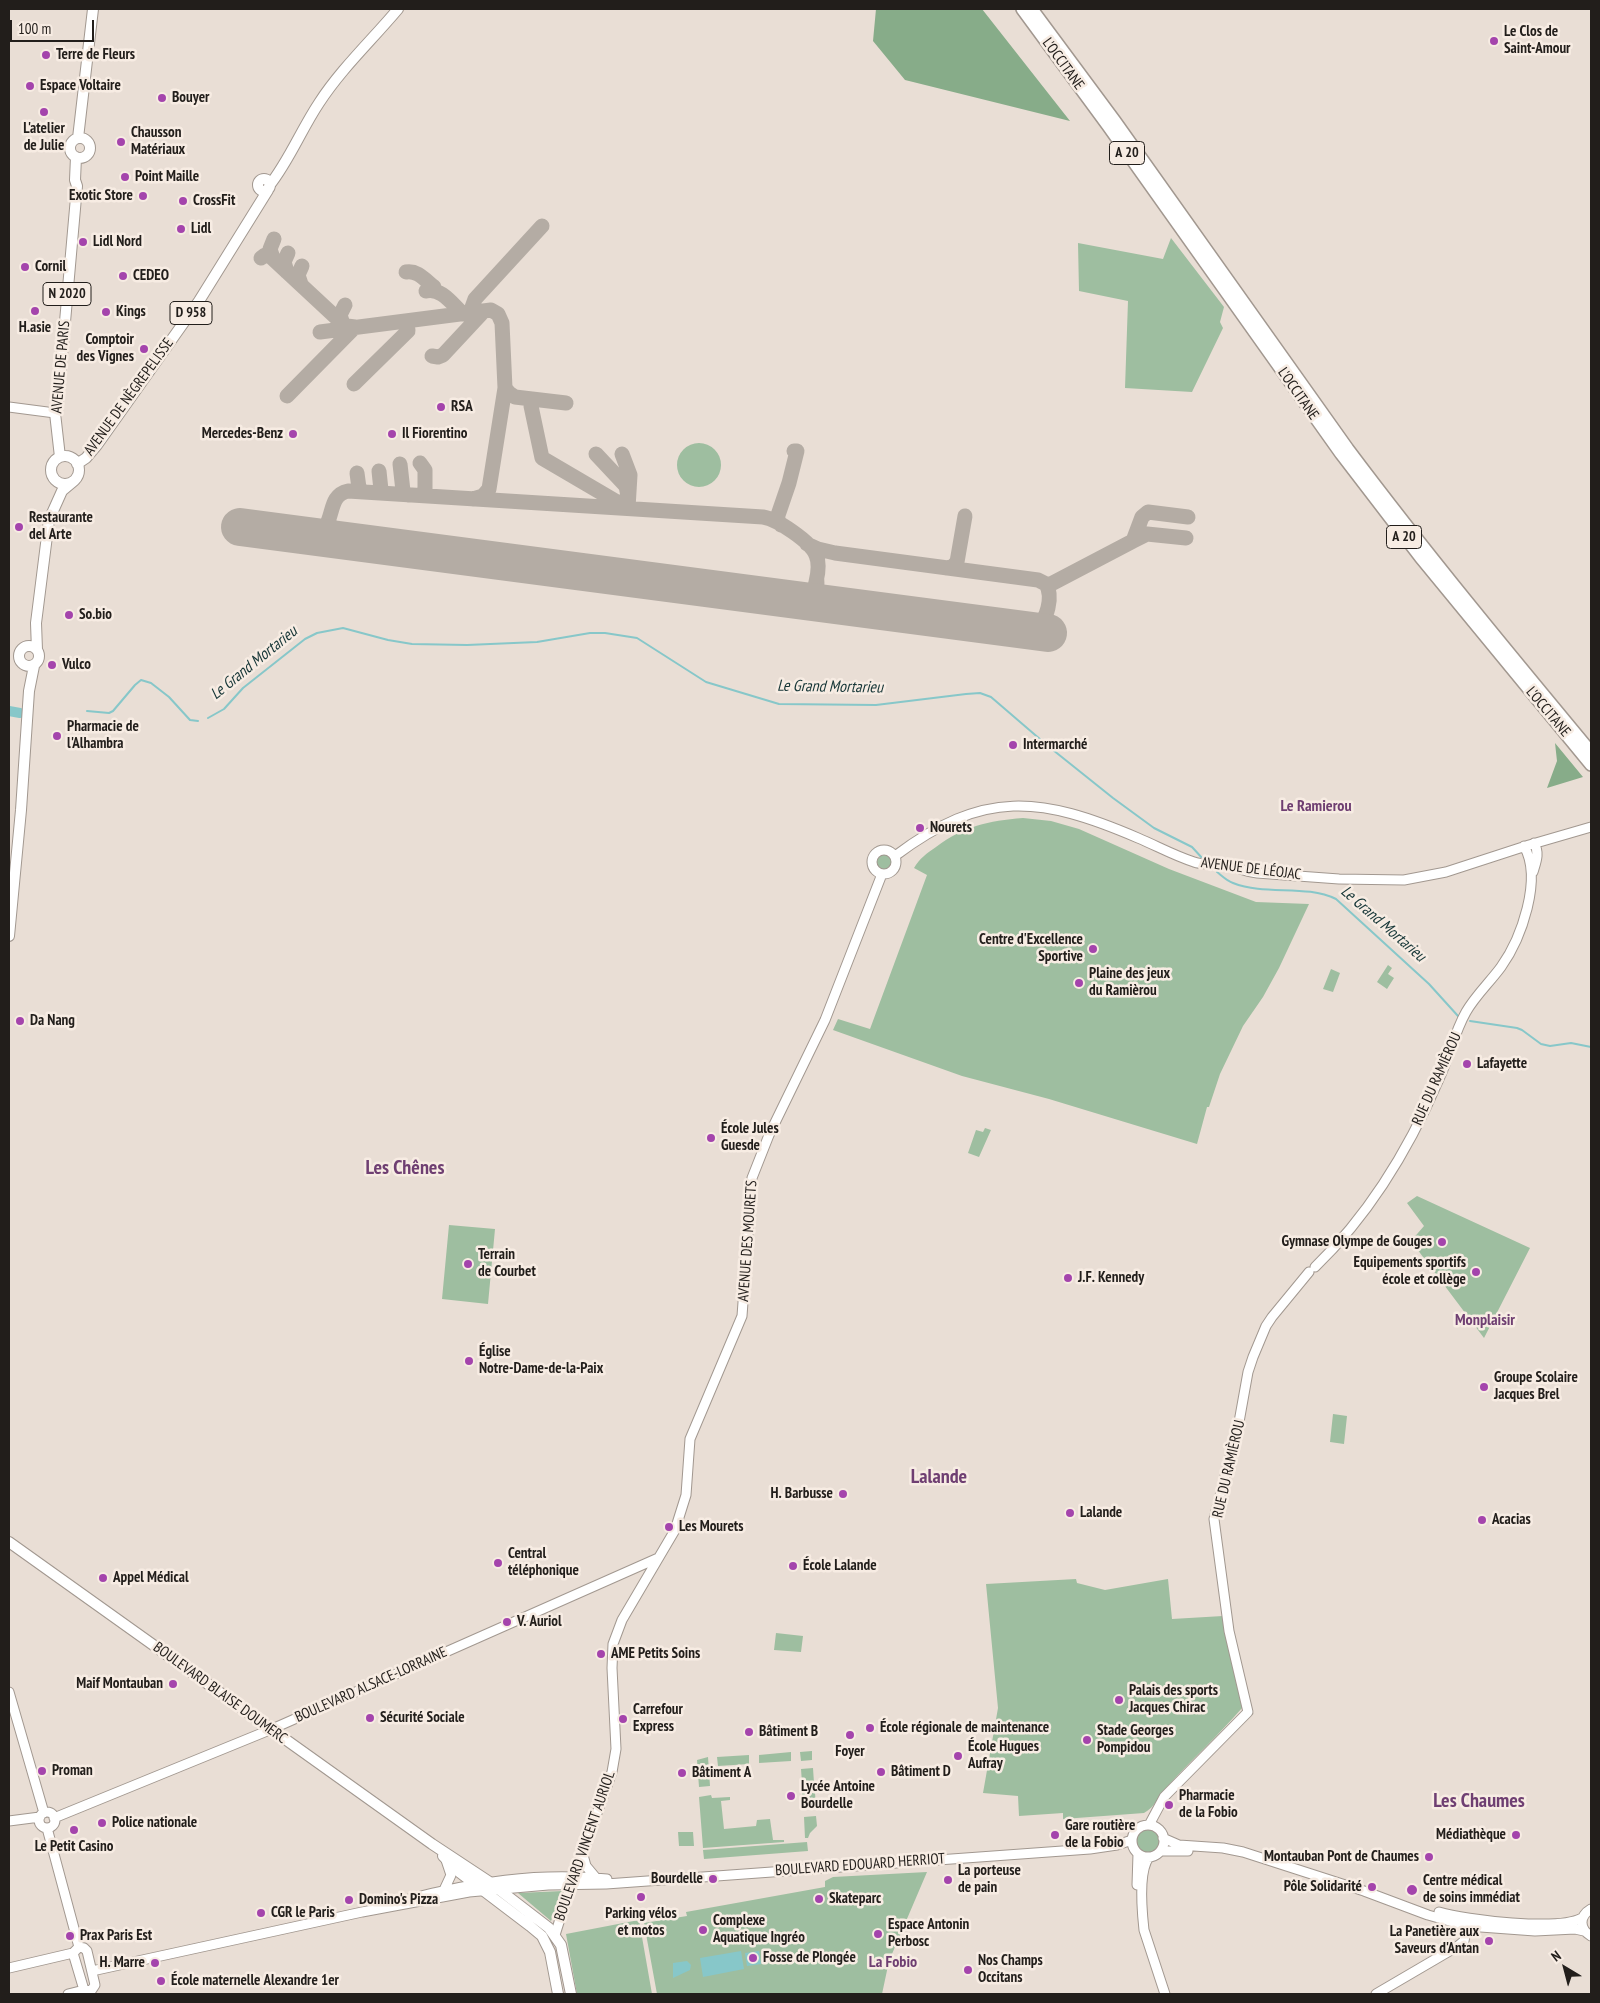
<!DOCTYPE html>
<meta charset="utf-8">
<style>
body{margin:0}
#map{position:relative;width:1600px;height:2003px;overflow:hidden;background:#e9ded5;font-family:"PT Sans Narrow",sans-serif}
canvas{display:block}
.frame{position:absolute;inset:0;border:10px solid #221e1b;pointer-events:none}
.north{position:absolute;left:1540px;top:1943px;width:50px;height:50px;-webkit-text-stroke:4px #f7ece3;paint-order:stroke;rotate:323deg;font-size:14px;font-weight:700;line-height:20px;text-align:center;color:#221e1b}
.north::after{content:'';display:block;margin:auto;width:18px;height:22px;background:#221e1b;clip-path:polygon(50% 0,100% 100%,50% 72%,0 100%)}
.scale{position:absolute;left:10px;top:20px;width:84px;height:22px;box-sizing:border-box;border:2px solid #221e1b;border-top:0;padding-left:6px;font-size:15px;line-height:18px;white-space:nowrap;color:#221e1b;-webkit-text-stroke:4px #f7ece3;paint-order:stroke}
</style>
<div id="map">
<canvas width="1600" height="2003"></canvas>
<div class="frame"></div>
<div class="north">N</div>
<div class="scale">100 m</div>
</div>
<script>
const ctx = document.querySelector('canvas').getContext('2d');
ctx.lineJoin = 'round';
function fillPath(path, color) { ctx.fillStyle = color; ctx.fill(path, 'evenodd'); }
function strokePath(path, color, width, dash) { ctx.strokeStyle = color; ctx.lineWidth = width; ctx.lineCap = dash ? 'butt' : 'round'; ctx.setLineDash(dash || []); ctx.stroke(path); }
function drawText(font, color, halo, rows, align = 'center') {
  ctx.font = font + ' "PT Sans Narrow",sans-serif'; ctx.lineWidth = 5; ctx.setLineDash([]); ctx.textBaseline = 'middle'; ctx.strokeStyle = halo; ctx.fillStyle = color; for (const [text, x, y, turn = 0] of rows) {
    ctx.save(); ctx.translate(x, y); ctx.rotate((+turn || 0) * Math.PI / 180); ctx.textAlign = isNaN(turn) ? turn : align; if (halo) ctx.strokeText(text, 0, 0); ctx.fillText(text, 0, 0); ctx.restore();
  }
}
const green = new Path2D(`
 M1171,238L1224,307L1220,322L1223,328L1192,392L1125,388L1128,301L1079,291L1078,243L1163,259Z
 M677 465a22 22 0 1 1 44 0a22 22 0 1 1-44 0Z
 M1023,818L1051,821L1079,829L1169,869L1256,902L1309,904L1279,968L1263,997L1243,1026L1220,1074L1209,1107H1207L1197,1144L1049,1099L962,1076L833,1030L838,1019L870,1029L927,875L914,868C920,858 926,854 936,847C964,826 988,821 1023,818Z
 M875 862a9 9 0 1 1 18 0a9 9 0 1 1-18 0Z
 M1388,965L1392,968L1388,974L1394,978L1387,989L1377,982Z
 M1331,969L1340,973L1333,992L1323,989Z
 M985,1128L991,1130L979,1157L968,1153L976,1130L983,1132Z
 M1417,1196L1530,1248L1484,1338L1411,1241L1424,1226L1407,1203Z
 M449,1225L495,1229L488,1304L442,1299Z
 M1333,1414L1347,1416L1344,1444L1330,1442Z
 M1076,1579L1077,1583L1105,1590L1168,1579L1172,1619L1223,1616L1239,1686L1242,1708C1218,1736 1191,1760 1167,1787C1159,1796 1155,1807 1144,1813L1063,1819V1813L1019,1816L1018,1796L983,1793L998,1708L986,1584Z
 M776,1633L803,1636L801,1652L774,1650Z
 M812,1751V1760L801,1761L800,1752Z
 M791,1752V1761L759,1763V1755Z
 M749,1755V1764L718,1766L717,1757Z
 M708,1757L710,1786L699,1787L697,1760Z
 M813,1768L814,1783H802L801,1769Z
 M802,1793H815L816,1806L803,1807Z
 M711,1795L712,1798L730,1797V1800L721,1801L724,1829L756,1826L757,1820L770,1819L773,1840H784V1842L703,1848L699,1797Z
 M816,1816L817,1826L810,1833L808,1838H805L804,1817Z
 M1135 1841a13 13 0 1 1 26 0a13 13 0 1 1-26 0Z
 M678,1832H693L694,1846H679Z
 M807,1842L808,1851L704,1859L703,1850Z
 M927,1872L889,1961L882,1994H657L644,1923L687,1916L686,1912L825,1887V1881L833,1877Z
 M563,1891L551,1921L518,1893Z
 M639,1920L652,1994H577L566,1934Z`);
const forest = new Path2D(`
 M876,9H982L1070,121L905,80L873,41Z
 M1555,743L1583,777L1547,788L1557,761Z`);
const water = new Path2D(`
 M741,1951L744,1969L703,1977L700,1958Z
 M759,1951L761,1964L747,1966L745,1953Z
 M687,1961L691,1965L690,1970L673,1978V1963Z`);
const stream = new Path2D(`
 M87,711L109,713L113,711L135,685L141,680L151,683L169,697L190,720L198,721
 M208,718L224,709L243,688L305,639L317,633L343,628L388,640L412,644L467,645L537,642L590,633H605L637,638L706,682L779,704L876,705L966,694L980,693L991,697L1048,746L1113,798L1154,828L1192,847L1203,859
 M1217,872C1221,875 1227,881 1233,883C1266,896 1305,884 1336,899L1429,984L1458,1016
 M1470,1021L1517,1028L1522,1030L1541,1044L1550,1046L1571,1043L1591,1047`);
const river = new Path2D(`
 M9,711L20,713`);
const taxiway = new Path2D(`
 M261,258L265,255L271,257L343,324L347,326L355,327
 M273,258L270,249L274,239
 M287,272L284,262L288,253
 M406,272C418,270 425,280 434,287
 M301,284L298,275L302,266
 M426,291C441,287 453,305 463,314
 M470,313L475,299L542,226
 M343,324L340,315L345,305
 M320,332L491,310L498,314L502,323L505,388L489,489L483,496L473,499
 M432,356L438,357L443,355L484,311
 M354,384L408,331L407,321
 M505,388L509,393L515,397L566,403
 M287,396L355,327
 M531,406L542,458L617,502H623L626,505
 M596,454L626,486L628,496
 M622,454L630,475L628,508
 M420,463L425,470V492L429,496
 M400,464L403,491L408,495
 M379,471L381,490L385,493
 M357,473L359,488L364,492
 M329,519V528L333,537L360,543
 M781,525L777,518L789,483L797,451H794
 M281,533C291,534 303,537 313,535C338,529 324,496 348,491L763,517C777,519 811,542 816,555C820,564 818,574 816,582C815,590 810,598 802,599C794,601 783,598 775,597
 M1133,541L1147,534L1186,538
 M807,544L818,549L835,553L1038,580L1046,584C1053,596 1048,621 1035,627C1026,631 1015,628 1006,628
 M946,568L952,567L957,562L965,516
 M817,581C815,594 824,598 834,605
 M1046,584H1051L1133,541L1142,517L1148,512L1188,517`);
const runway = new Path2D(`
 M240,527L1048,633`);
const secondary = new Path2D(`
 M9,407L55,413
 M872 862a12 12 0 1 1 24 0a12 12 0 1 1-24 0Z
 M895,856C984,789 1040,796 1138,838C1157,846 1175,856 1194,862C1205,866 1217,862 1228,865C1238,868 1246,872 1257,873L1339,879L1404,880L1446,872L1529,845L1591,827
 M1533,872C1536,862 1540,853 1534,843
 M1315,1267C1370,1214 1409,1149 1439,1079C1449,1058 1454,1033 1466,1012C1475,996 1490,982 1501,967C1521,939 1543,879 1524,846
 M9,1692L44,1813
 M39 1820a8 8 0 1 1 16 0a8 8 0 1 1-16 0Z
 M54,1818L272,1729L658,1558
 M9,1821L40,1817
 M1149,1825L1164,1797L1248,1712L1229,1631L1214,1519L1239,1422L1248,1372L1253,1357L1266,1326L1272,1317L1309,1272
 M1132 1841a16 16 0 1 1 32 0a16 16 0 1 1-32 0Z
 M47,1828L79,1947
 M1163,1838L1179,1845L1223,1848L1243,1852L1364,1891L1428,1915L1467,1926L1535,1931L1575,1929L1584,1931
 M1161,1851H1188
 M583,1855L586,1866L596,1878
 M1149,1857C1138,1872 1142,1912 1144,1930L1165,1994
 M1137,1885L1138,1854
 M444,1890L451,1875L446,1860
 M405,1900C472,1882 538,1872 607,1879
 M1591,1909C1579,1916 1579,1929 1591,1936
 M1439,1912C1466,1920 1559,1931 1582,1918
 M555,1935L571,1884L612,1772L616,1749L612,1668L613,1644L622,1620L675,1530L686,1495L690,1439L742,1316L752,1178L769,1135L825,1020L882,874
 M79,1947L84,1948L87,1951L95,1985L91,1991L84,1990L73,1953Z
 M9,1968L73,1953
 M92,1971L362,1912L469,1892L548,1885L606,1884L1090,1849L1117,1845L1132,1840
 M68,1994L84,1990
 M1376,1994L1458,1946L1464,1941L1467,1926`);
const primary = new Path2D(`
 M78,138L93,9
 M70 148a10 10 0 1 1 20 0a10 10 0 1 1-20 0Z
 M258 185a6 6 0 1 1 12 0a6 6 0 1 1-12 0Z
 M269,186C289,161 301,130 319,103C341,69 372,40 398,9
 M51 470a14 14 0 1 1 28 0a14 14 0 1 1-28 0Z
 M60,457L55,413L58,401L77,186L75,180L76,157
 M77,464L86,458L97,445L199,301L268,190
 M19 656a10 10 0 1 1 20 0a10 10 0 1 1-20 0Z
 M37,650L36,623L49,520L62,491L74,481
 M9,936L21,810L29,691L34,666
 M9,1542L432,1844L488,1881L549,1928L561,1945L571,1994
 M443,1856L459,1872L530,1926L542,1936L550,1952L558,1994`);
const highway = new Path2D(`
 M1022,9L1108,126L1341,454L1420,557L1591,765
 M1032,9L1115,121L1348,449C1426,553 1508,652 1591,752`);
const markers = [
 [1494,41,5,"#a444ac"],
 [46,55,5,"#a444ac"],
 [30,86,5,"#a444ac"],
 [162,98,5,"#a444ac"],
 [44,112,5,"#a444ac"],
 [121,142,5,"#a444ac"],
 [125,177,5,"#a444ac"],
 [143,196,5,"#a444ac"],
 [183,201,5,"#a444ac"],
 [181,229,5,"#a444ac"],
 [83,242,5,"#a444ac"],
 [25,267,5,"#a444ac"],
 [123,276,5,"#a444ac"],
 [35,311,5,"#a444ac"],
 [106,312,5,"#a444ac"],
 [144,349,5,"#a444ac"],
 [441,407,5,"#a444ac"],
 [293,434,5,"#a444ac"],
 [392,434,5,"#a444ac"],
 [19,527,5,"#a444ac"],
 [69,615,5,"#a444ac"],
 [52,665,5,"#a444ac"],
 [57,736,5,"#a444ac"],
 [1013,745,5,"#a444ac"],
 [920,828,5,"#a444ac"],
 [1093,949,5,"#a444ac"],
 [1079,983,5,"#a444ac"],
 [20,1021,5,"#a444ac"],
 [1467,1064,5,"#a444ac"],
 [711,1138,5,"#a444ac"],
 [1442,1242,5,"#a444ac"],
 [468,1264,5,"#a444ac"],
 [1476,1272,5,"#a444ac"],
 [1068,1278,5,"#a444ac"],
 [469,1361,5,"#a444ac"],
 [1484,1387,5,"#a444ac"],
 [843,1494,5,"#a444ac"],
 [1070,1513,5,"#a444ac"],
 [1482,1520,5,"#a444ac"],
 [669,1527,5,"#a444ac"],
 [498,1563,5,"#a444ac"],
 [793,1566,5,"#a444ac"],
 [103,1578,5,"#a444ac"],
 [507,1622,5,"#a444ac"],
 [601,1654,5,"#a444ac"],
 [173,1684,5,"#a444ac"],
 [1119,1700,5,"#a444ac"],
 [370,1718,5,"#a444ac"],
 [623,1719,5,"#a444ac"],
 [870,1728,5,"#a444ac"],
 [749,1732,5,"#a444ac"],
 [850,1735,5,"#a444ac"],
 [1087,1740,5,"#a444ac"],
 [958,1756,5,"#a444ac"],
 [42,1771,5,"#a444ac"],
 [881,1772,5,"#a444ac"],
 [682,1773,5,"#a444ac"],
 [791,1796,5,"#a444ac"],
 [1169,1805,5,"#a444ac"],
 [102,1823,5,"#a444ac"],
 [74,1830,5,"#a444ac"],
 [1055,1835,5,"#a444ac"],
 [1516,1835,5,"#a444ac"],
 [1429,1857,5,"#a444ac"],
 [713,1879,5,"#a444ac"],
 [948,1880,5,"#a444ac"],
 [1372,1887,5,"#a444ac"],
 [1412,1890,6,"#a444ac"],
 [641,1897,5,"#a444ac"],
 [819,1899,5,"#a444ac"],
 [349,1900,5,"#a444ac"],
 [261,1913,5,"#a444ac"],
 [703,1930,5,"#a444ac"],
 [878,1934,5,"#a444ac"],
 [70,1936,5,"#a444ac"],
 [1489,1941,5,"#a444ac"],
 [753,1958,5,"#a444ac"],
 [155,1963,5,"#a444ac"],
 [968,1970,5,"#a444ac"],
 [161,1981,5,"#a444ac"]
];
const shields = [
 [1127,153,35],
 [67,294,48],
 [191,313,42],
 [1404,537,35]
];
const shieldNames = [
 ["A 20",1127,153],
 ["N 2020",67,294],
 ["D 958",191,313],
 ["A 20",1404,537]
];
const poiNames = [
 ["Le Clos de",1504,32],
 ["Saint-Amour",1504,49],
 ["Terre de Fleurs",56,55],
 ["Espace Voltaire",40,86],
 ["Bouyer",172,98],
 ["L'atelier",44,129,"center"],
 ["de Julie",44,146,"center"],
 ["Chausson",131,133],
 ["Matériaux",131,150],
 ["Point Maille",135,177],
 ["Exotic Store",133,196,"right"],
 ["CrossFit",193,201],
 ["Lidl",191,229],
 ["Lidl Nord",93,242],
 ["Cornil",35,267],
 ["CEDEO",133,276],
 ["Kings",116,312],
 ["H.asie",35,328,"center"],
 ["Comptoir",134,340,"right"],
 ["des Vignes",134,357,"right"],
 ["RSA",451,407],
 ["Mercedes-Benz",283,434,"right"],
 ["Il Fiorentino",402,434],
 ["Restaurante",29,518],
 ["del Arte",29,535],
 ["So.bio",79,615],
 ["Vulco",62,665],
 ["Pharmacie de",67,727],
 ["l'Alhambra",67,744],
 ["Intermarché",1023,745],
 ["Nourets",930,828],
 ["Centre d'Excellence",1083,940,"right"],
 ["Sportive",1083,957,"right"],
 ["Plaine des jeux",1089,974],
 ["du Ramièrou",1089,991],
 ["Da Nang",30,1021],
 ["Lafayette",1477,1064],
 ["École Jules",721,1129],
 ["Guesde",721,1146],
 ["Gymnase Olympe de Gouges",1432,1242,"right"],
 ["Terrain",478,1255],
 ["de Courbet",478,1272],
 ["Equipements sportifs",1466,1263,"right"],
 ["école et collège",1466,1280,"right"],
 ["J.F. Kennedy",1078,1278],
 ["Église",479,1352],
 ["Notre-Dame-de-la-Paix",479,1369],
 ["Groupe Scolaire",1494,1378],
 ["Jacques Brel",1494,1395],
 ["H. Barbusse",833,1494,"right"],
 ["Lalande",1080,1513],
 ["Acacias",1492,1520],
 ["Les Mourets",679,1527],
 ["Central",508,1554],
 ["téléphonique",508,1571],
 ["École Lalande",803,1566],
 ["Appel Médical",113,1578],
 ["V. Auriol",517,1622],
 ["AME Petits Soins",611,1654],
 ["Maif Montauban",163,1684,"right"],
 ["Palais des sports",1129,1691],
 ["Jacques Chirac",1129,1708],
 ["Carrefour",633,1710],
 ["Express",633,1727],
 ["Sécurité Sociale",380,1718],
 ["École régionale de maintenance",880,1728],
 ["Stade Georges",1097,1731],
 ["Pompidou",1097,1748],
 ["Bâtiment B",759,1732],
 ["École Hugues",968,1747],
 ["Aufray",968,1764],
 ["Foyer",850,1752,"center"],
 ["Proman",52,1771],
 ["Bâtiment D",891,1772],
 ["Bâtiment A",692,1773],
 ["Lycée Antoine",801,1787],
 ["Bourdelle",801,1804],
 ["Pharmacie",1179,1796],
 ["de la Fobio",1179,1813],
 ["Police nationale",112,1823],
 ["Gare routière",1065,1826],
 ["de la Fobio",1065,1843],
 ["Médiathèque",1506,1835,"right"],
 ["Le Petit Casino",74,1847,"center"],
 ["Montauban Pont de Chaumes",1419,1857,"right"],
 ["La porteuse",958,1871],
 ["de pain",958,1888],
 ["Bourdelle",703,1879,"right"],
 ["Centre médical",1423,1881],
 ["de soins immédiat",1423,1898],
 ["Pôle Solidarité",1362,1887,"right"],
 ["Skateparc",829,1899],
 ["Domino's Pizza",359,1900],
 ["CGR le Paris",271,1913],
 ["Parking vélos",641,1914,"center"],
 ["et motos",641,1931,"center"],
 ["Complexe",713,1921],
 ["Aquatique Ingréo",713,1938],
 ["Espace Antonin",888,1925],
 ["Perbosc",888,1942],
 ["La Panetière aux",1479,1932,"right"],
 ["Saveurs d'Antan",1479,1949,"right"],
 ["Prax Paris Est",80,1936],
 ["Fosse de Plongée",763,1958],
 ["Nos Champs",978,1961],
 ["Occitans",978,1978],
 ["H. Marre",145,1963,"right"],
 ["École maternelle Alexandre 1er",171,1981]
];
const streetNames = [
 ["L'OCCITANE",1063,64,54],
 ["AVENUE DE PARIS",61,367,-85],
 ["L'OCCITANE",1298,394,55],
 ["AVENUE DE NÈGREPELISSE",129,397,-54],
 ["L'OCCITANE",1548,712,50],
 ["AVENUE DE LÉOJAC",1251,869,7],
 ["RUE DU RAMIÈROU",1437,1079,-66],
 ["AVENUE DES MOURETS",748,1241,-86],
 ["RUE DU RAMIÈROU",1229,1469,-77],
 ["BOULEVARD ALSACE-LORRAINE",371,1685,-24],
 ["BOULEVARD BLAISE DOUMERC",220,1693,36],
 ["BOULEVARD VINCENT AURIOL",585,1846,-71],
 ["BOULEVARD EDOUARD HERRIOT",860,1865,-4]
];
const waterNames = [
 ["Le Grand Mortarieu",254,663,-39],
 ["Le Grand Mortarieu",830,687,1],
 ["Le Grand Mortarieu",1383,924,41]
];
const neighbourhoodNames = [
 ["Le Ramierou",1316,806],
 ["Monplaisir",1485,1320],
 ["La Fobio",893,1962]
];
const districtNames = [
 ["Les Chênes",405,1168],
 ["Lalande",939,1477],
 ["Les Chaumes",1479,1801]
];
fillPath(green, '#9ebea0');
fillPath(forest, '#87ac89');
fillPath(water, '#87c7c9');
strokePath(stream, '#87c7c9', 2);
strokePath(river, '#87c7c9', 10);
strokePath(taxiway, '#b4aca4', 15);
strokePath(runway, '#b4aca4', 38);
strokePath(secondary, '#a29890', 11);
strokePath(primary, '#a29890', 12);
strokePath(highway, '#a29890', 14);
strokePath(secondary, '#fff', 9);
strokePath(primary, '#fff', 10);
strokePath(highway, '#fff', 11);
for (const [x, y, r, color] of markers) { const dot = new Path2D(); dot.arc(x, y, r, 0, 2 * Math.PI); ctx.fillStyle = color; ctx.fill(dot); strokePath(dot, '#f7ece3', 2); }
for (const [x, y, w] of shields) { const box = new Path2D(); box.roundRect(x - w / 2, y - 11.5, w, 23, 4); ctx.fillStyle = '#f7ece3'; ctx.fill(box); strokePath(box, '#221e1b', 1); }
drawText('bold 14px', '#221e1b', null, shieldNames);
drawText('bold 15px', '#221e1b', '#f7ece3', poiNames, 'left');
drawText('15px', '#221e1b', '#f7ece3', streetNames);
drawText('italic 16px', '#163637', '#f7ece3', waterNames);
drawText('bold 16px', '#6f3f72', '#f7ece3', neighbourhoodNames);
drawText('bold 20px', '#6f3f72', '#f7ece3', districtNames);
</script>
